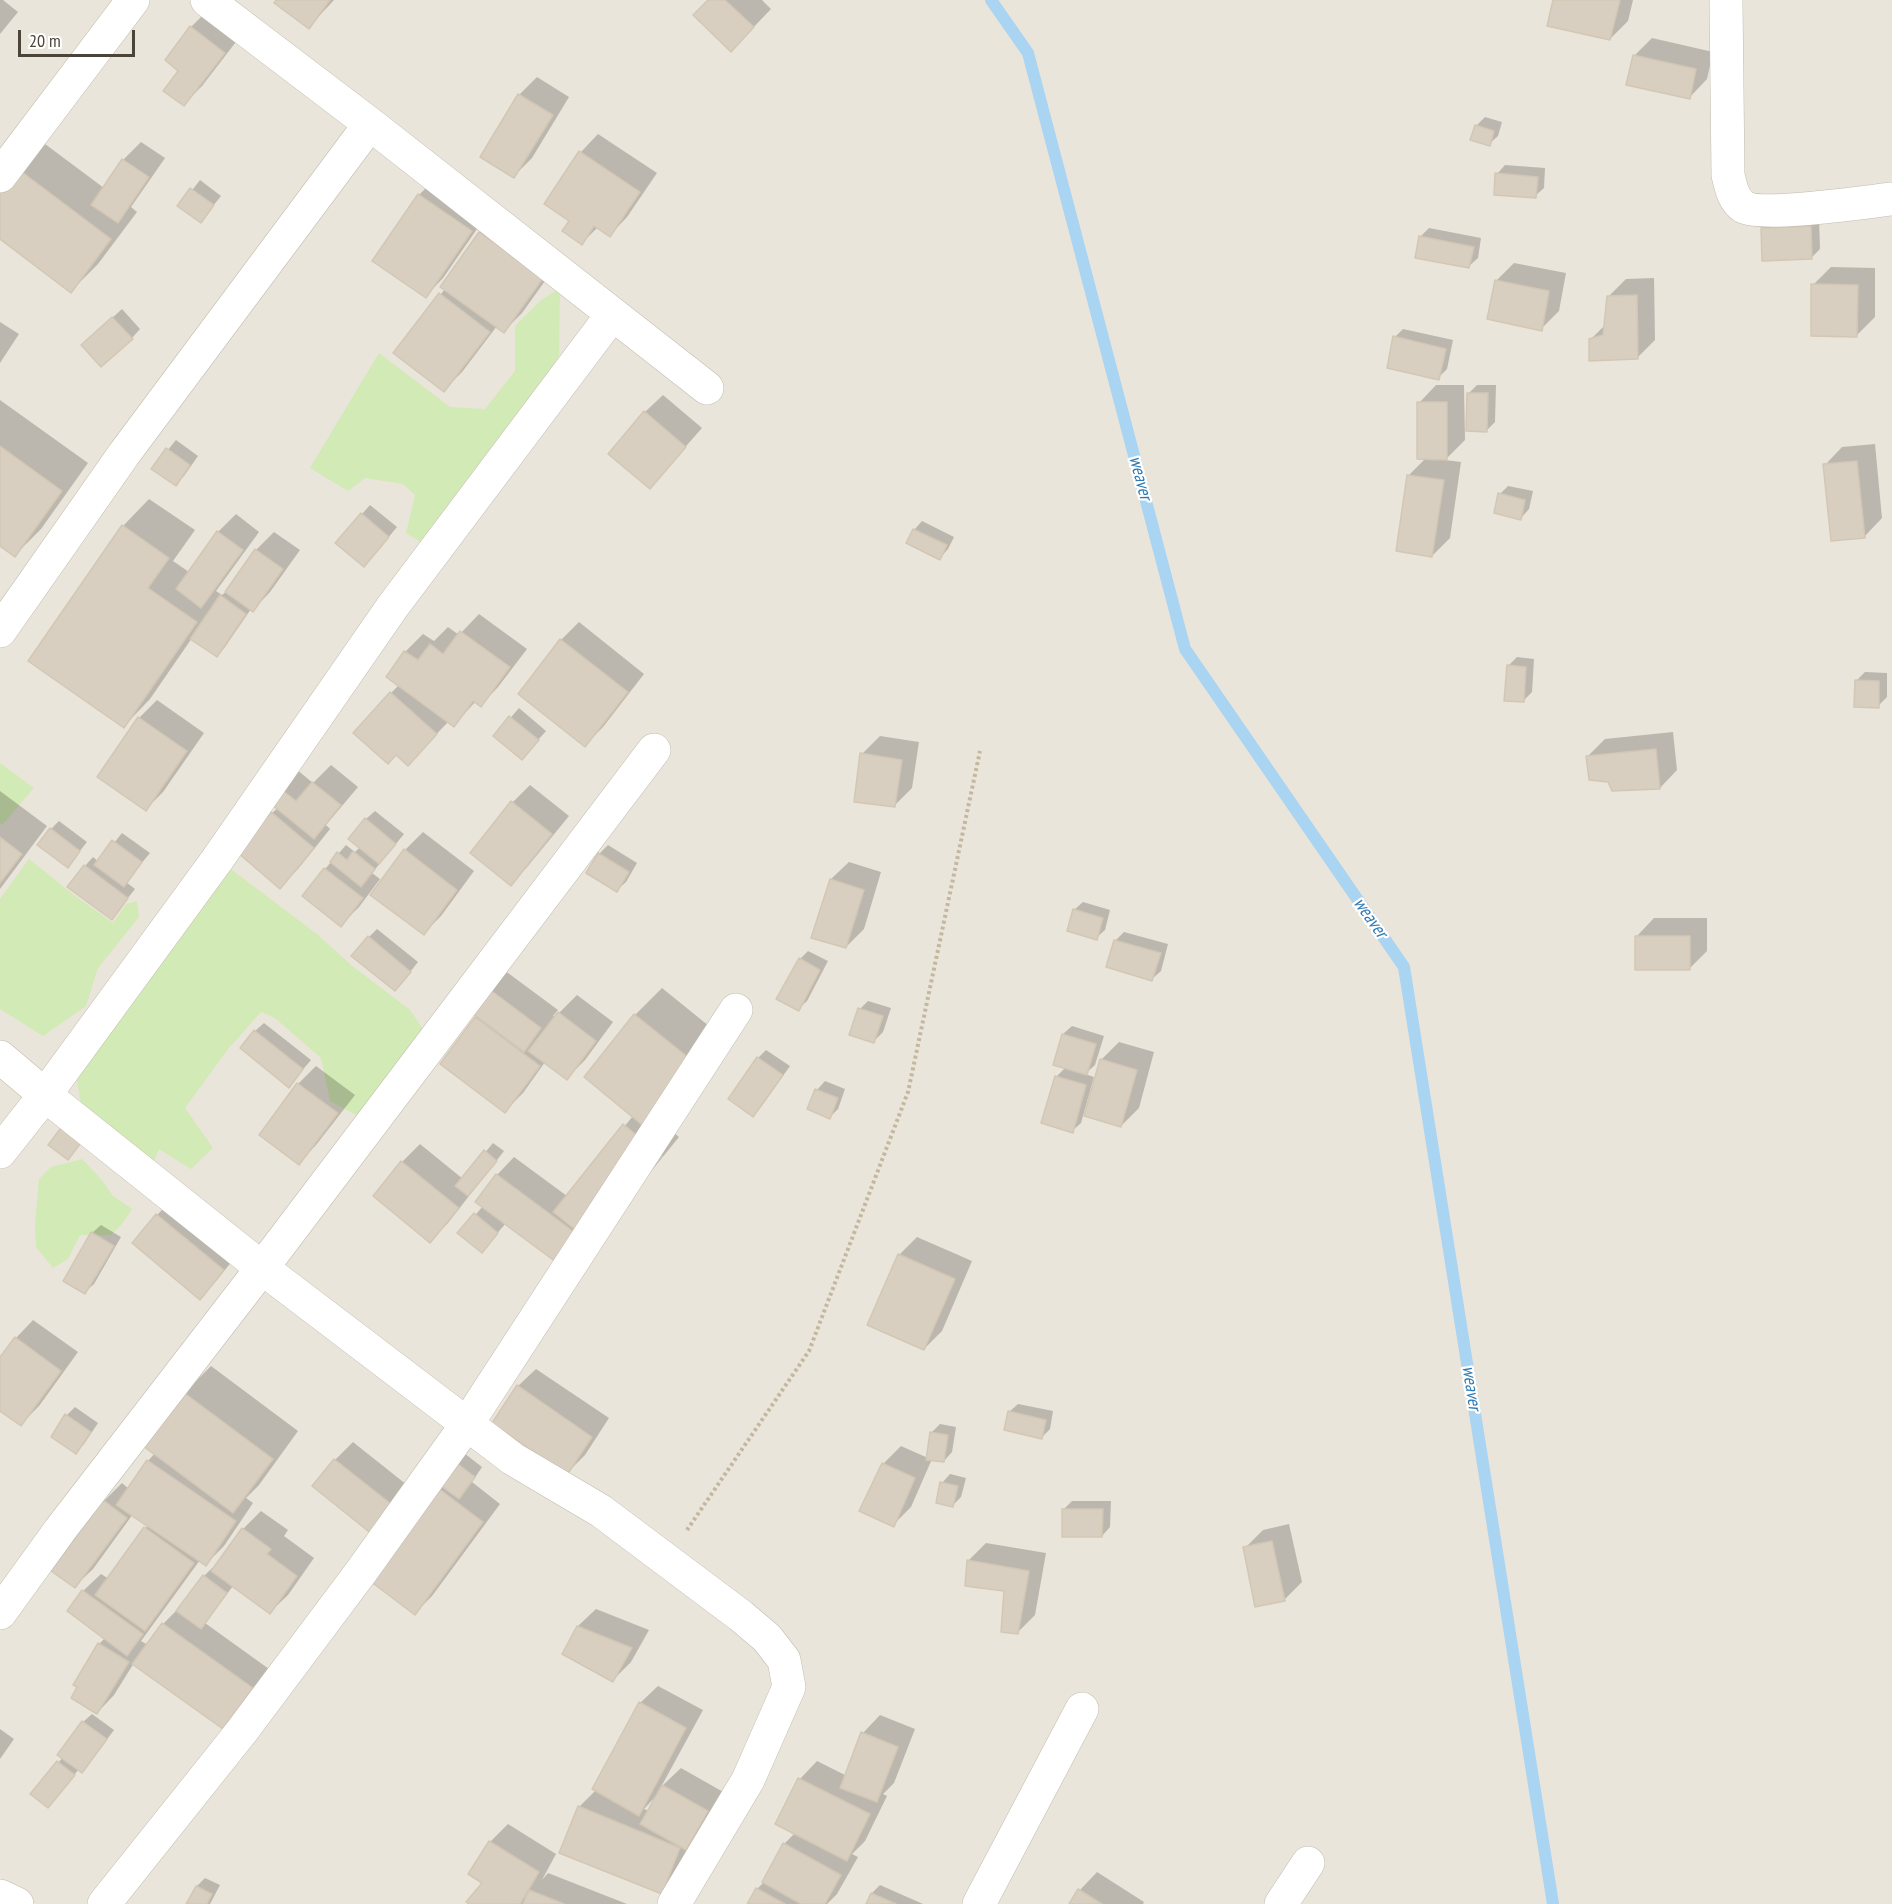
<!DOCTYPE html>
<style>
body{margin:0}
#map{position:relative;width:1892px;height:1904px;overflow:hidden;background:#f6f3ec;font-family:"PT Sans Narrow",sans-serif}
canvas{display:block}
.scale{position:absolute;left:18px;top:30px;width:117px;height:27px;box-sizing:border-box;border:3px solid #4b4439;border-top:0;padding-left:8px;font-size:18px;line-height:21px;white-space:nowrap;color:#4b4439;-webkit-text-stroke:4px #fff;paint-order:stroke}
</style>
<div id="map">
<canvas width="1892" height="1904"></canvas>
<div class="scale">20 m</div>
</div>
<script>
const ctx = document.querySelector('canvas').getContext('2d');
ctx.lineJoin = 'round';
function fillPath(path, color) { ctx.fillStyle = color; ctx.fill(path, 'evenodd'); }
function strokePath(path, color, width, dash) { ctx.strokeStyle = color; ctx.lineWidth = width; ctx.lineCap = dash ? 'butt' : 'round'; ctx.setLineDash(dash || []); ctx.stroke(path); }
function drawText(font, color, halo, rows, align = 'center') {
  ctx.font = font + ' "PT Sans Narrow",sans-serif'; ctx.lineWidth = 4.5; ctx.setLineDash([]); ctx.textBaseline = 'middle'; ctx.strokeStyle = halo; ctx.fillStyle = color; for (const [text, x, y, turn = 0] of rows) {
    ctx.save(); ctx.translate(x, y); ctx.rotate((+turn || 0) * Math.PI / 180); ctx.textAlign = isNaN(turn) ? turn : align; if (halo) ctx.strokeText(text, 0, 0); ctx.fillText(text, 0, 0); ctx.restore();
  }
}
const residential = new Path2D(`
 M0,0H1892V1904H0Z`);
const green = new Path2D(`
 M560,288L559,356L521,413L422,543L406,533L415,495L403,484L365,478L348,491L310,468L379,353L450,407L485,409L515,371V326L540,301Z
 M0,763L34,788L2,825L0,823Z
 M211,854L318,935L351,965L410,1010L425,1032L367,1121L330,1101L321,1058L275,1018L261,1012L228,1049L185,1108L213,1148L191,1169L159,1149L153,1164L81,1105L71,1044Z
 M29,859L70,892L113,923L126,904L137,901L139,917L98,968L86,1006L43,1036L0,1009V899Z
 M82,1159L101,1179L113,1196L132,1209L122,1224L111,1235H80L68,1259L53,1268L36,1247L35,1225L39,1179L51,1167Z`);
const shadow = new Path2D(`
 M0,0H3L18,12L0,34Z
 M278,0H334L309,27Z
 M710,0H762L771,9L749,32Z
 M1555,0H1633L1628,21L1610,39Z
 M209,9L242,34L202,86L184,104L180,70L191,27Z
 M1652,38L1713,52L1707,79L1690,97L1634,56Z
 M537,77L569,97L532,158L514,176L519,95Z
 M1485,117L1502,122L1498,136L1489,144L1476,126Z
 M598,134L657,173L627,217L610,235L598,227L582,243L571,220L546,203L581,152Z
 M41,141L104,188L123,160L141,142L165,158L131,207L137,212L98,264L71,291L0,238V187Z
 M1505,165L1545,168L1544,188L1535,196L1497,174Z
 M437,177L488,213L443,278L426,296L419,195Z
 M200,180L221,196L201,221L180,206Z
 M498,215L560,260L522,313L504,331L497,326L462,372L444,390L395,353L445,289L442,286L480,233Z
 M1819,218L1820,249L1811,258L1762,228L1771,220Z
 M1429,228L1481,238L1478,258L1469,266L1421,236Z
 M1514,263L1566,273L1559,311L1541,329L1496,281Z
 M1831,267L1875,268V317L1857,335L1813,285Z
 M1654,278L1655,340L1637,358L1590,340L1605,325L1608,297L1626,279Z
 M122,309L140,329L132,338L91,337Z
 M0,322L19,334L0,363Z
 M1403,329L1453,340L1447,369L1438,378L1395,337Z
 M1436,385H1464L1465,440L1445,460L1461,462L1450,538L1432,556L1409,475L1426,458L1419,403Z
 M1477,385H1496L1495,422L1486,431L1469,393Z
 M663,395L702,428L650,487L645,412Z
 M0,400L88,463L41,529L15,555L0,545Z
 M176,440L198,456L184,476L176,484L153,468Z
 M1875,444L1882,518L1865,536L1825,465L1842,447Z
 M1508,486L1533,491L1529,509L1521,518L1500,494Z
 M149,499L195,530L173,561L189,572L218,532L236,514L259,532L216,591L222,595L229,589L256,550L274,532L300,550L270,592L253,610L251,609L225,647L217,656L192,638L150,699L124,726L123,526Z
 M370,505L397,527L372,557L362,514Z
 M922,521L954,537L948,549L940,558L914,530Z
 M479,614L527,649L498,687L481,705L476,701L454,725L449,721L408,764L391,693L399,685L388,676L405,652L423,634L434,641L448,627L459,635Z
 M579,622L644,674L603,727L585,745L520,694L561,640Z
 M1517,657L1534,659L1532,692L1523,701L1508,666Z
 M1865,672L1887,673V697L1878,706L1856,681Z
 M157,700L204,733L163,792L146,809L139,718Z
 M519,708L546,731L530,749L495,736Z
 M1673,732L1677,770L1660,788L1609,781L1587,757L1605,739Z
 M880,736L919,742L912,788L894,806L862,754Z
 M331,765L358,787L326,825L330,829L298,869L280,887L272,813L278,808L268,800L296,769L313,783Z
 M530,785L569,816L528,866L511,884L513,802Z
 M0,791L47,826L0,889Z
 M375,811L404,834L372,873L380,879L359,907L341,925L325,869L346,845L355,852L360,847L366,819Z
 M59,821L87,842L68,866L51,829Z
 M423,832L474,871L441,916L424,933L405,850Z
 M122,833L150,853L126,882L135,889L112,918L85,866L93,857L99,862Z
 M608,845L637,863L626,882L617,890L588,872L599,854Z
 M849,862L881,872L864,929L846,947L813,937L831,879Z
 M1083,902L1110,910L1105,930L1096,938L1074,910Z
 M1654,918H1707V951L1689,969L1637,936Z
 M377,929L418,962L403,981L369,937Z
 M1124,932L1168,944L1161,971L1152,979L1108,966L1116,940Z
 M808,951L828,961L807,1001L798,1009L800,959Z
 M504,970L558,1010L553,1016L555,1017L577,995L613,1022L585,1060L567,1078L545,1062L523,1093L505,1111L476,1018Z
 M662,988L730,1043L662,1123L679,1137L609,1223L591,1241L506,1223L482,1251L460,1233L483,1206L497,1175L514,1157L567,1196L633,1116L635,1015Z
 M868,1001L891,1008L883,1032L874,1041L860,1009Z
 M264,1023L311,1060L289,1086L255,1031Z
 M1072,1026L1104,1036L1095,1065L1085,1074L1094,1077L1081,1123L1072,1131L1056,1077L1066,1067L1063,1034Z
 M1119,1042L1154,1052L1139,1108L1121,1126L1101,1060Z
 M766,1050L790,1066L761,1107L753,1115L758,1058Z
 M316,1066L355,1095L316,1145L299,1163L261,1134L298,1084Z
 M825,1081L845,1089L838,1109L830,1117L809,1109L817,1090Z
 M493,1143L504,1151L448,1223L430,1241L402,1162L420,1144L463,1179Z
 M175,1197L240,1251L217,1280L200,1298L134,1243L157,1215Z
 M101,1225L121,1237L94,1284L85,1292L92,1233Z
 M917,1237L972,1261L942,1331L924,1349L899,1255Z
 M33,1320L78,1352L39,1406L21,1424L0,1409V1359L16,1338Z
 M211,1366L298,1431L259,1485L246,1498L253,1503L224,1546L206,1564L200,1560L141,1641L148,1645L163,1624L181,1606L204,1576L212,1568L214,1569L243,1529L261,1511L288,1530L284,1536L314,1558L288,1595L270,1612L233,1586L205,1623L269,1669L241,1709L223,1727L134,1663L114,1695L97,1713L79,1687L75,1684L99,1644L105,1638L83,1591L101,1574L109,1579L148,1525L133,1514L93,1569L75,1586L104,1501L122,1483L129,1489L148,1461L155,1453L184,1393Z
 M536,1369L609,1418L585,1455L567,1473L518,1386Z
 M1018,1404L1053,1411L1050,1429L1041,1438L1009,1412Z
 M75,1407L98,1423L84,1444L75,1452L67,1415Z
 M940,1424L956,1427L952,1452L944,1461L932,1459L911,1507L893,1525L883,1464L901,1446L928,1458L931,1433Z
 M353,1442L412,1489L391,1516L314,1486L335,1460Z
 M464,1453L482,1467L472,1482L500,1504L432,1596L415,1613L372,1581Z
 M950,1474L966,1478L961,1497L953,1505L942,1483Z
 M1072,1501H1111L1110,1527L1102,1536L1063,1510Z
 M1289,1524L1302,1582L1284,1600L1245,1548L1263,1530Z
 M986,1543L1046,1553L1035,1615L1017,1633L1006,1589L968,1561Z
 M596,1609L649,1630L631,1662L613,1680L578,1626Z
 M658,1686L703,1710L661,1787L681,1768L725,1793L679,1875L661,1893L579,1807L596,1790L640,1703ZM656,1796L649,1811L644,1809Z
 M92,1714L114,1730L90,1762L82,1771L79,1769L56,1798L32,1794L63,1757L83,1722Z
 M880,1715L915,1729L894,1783L883,1794L887,1796L865,1841L852,1854L858,1857L837,1894L827,1904H749L757,1889L764,1882L784,1844L795,1833L777,1824L800,1779L817,1761L847,1776L863,1733Z
 M0,1729L14,1739L0,1759Z
 M508,1824L556,1854L542,1880L548,1873L627,1904H472L484,1882L490,1842Z
 M1097,1872L1144,1902L1143,1904H1070L1080,1890Z
 M205,1878L220,1885L210,1904H188L197,1886Z
 M880,1885L923,1904H867L872,1893Z`);
const stream = new Path2D(`
 M991,0L1028,53L1185,649L1404,967L1553,1904`);
const building = new Path2D(`
 M276,0H330L309,29L274,3Z
 M708,0H725L754,27L731,52L693,15Z
 M1553,0H1620L1610,40L1547,26Z
 M190,26L225,53L184,106L163,91L178,71L165,60Z
 M1633,55L1696,69L1690,99L1626,85Z
 M518,94L553,115L514,178L480,157Z
 M1475,125L1494,131L1490,146L1470,140Z
 M579,151L640,192L610,237L594,226L582,245L562,231L569,221L544,204Z
 M122,159L149,177L118,223L91,205Z
 M14,166L111,239L71,293L0,239V185Z
 M1495,173L1538,177L1536,198L1494,195Z
 M190,188L214,205L201,223L177,206Z
 M418,194L472,231L426,298L372,261Z
 M1811,226L1812,259L1762,261L1761,228Z
 M479,232L543,278L504,333L440,287Z
 M1419,236L1474,247L1469,268L1415,258Z
 M1495,280L1549,291L1542,331L1487,319Z
 M1811,284L1858,285L1857,337L1811,336Z
 M439,293L490,332L444,392L393,353Z
 M1637,295L1638,359L1589,361V339L1603,335L1607,296Z
 M112,317L133,339L101,367L81,345Z
 M1393,336L1446,349L1439,380L1387,368Z
 M1467,393H1488L1487,432L1466,431Z
 M1417,402H1447V460L1417,459Z
 M644,411L686,447L650,489L608,454Z
 M0,446L62,491L15,557L0,546Z
 M166,448L190,465L176,486L151,469Z
 M1857,461L1865,538L1831,541L1823,464Z
 M1407,475L1444,480L1432,557L1396,551Z
 M1498,493L1525,500L1521,520L1494,513Z
 M361,513L389,537L364,567L335,543Z
 M122,525L169,558L148,588L197,622L124,728L28,661Z
 M913,529L947,545L940,560L906,543Z
 M217,531L243,550L201,608L176,589Z
 M255,549L283,569L253,612L225,592Z
 M220,595L246,614L217,657L190,639Z
 M460,631L510,667L481,707L473,701L454,727L386,677L404,651L418,660L430,644L443,654Z
 M560,639L628,692L585,747L518,694Z
 M1507,665L1526,667L1524,702L1504,701Z
 M1855,680L1879,681V708L1854,707Z
 M390,692L437,734L408,766L396,755L388,764L353,733Z
 M509,716L539,740L522,760L493,736Z
 M138,717L187,751L146,811L97,777Z
 M1656,749L1660,789L1612,791L1608,782L1589,780L1586,756Z
 M860,753L902,760L895,807L854,802Z
 M312,782L341,805L314,839L266,800L277,786L296,801Z
 M511,801L552,834L511,886L470,853Z
 M271,812L314,848L280,889L238,853Z
 M365,818L396,844L379,864L348,839Z
 M50,828L80,851L68,868L37,845Z
 M0,837L22,854L0,883Z
 M112,840L142,862L124,887L94,865Z
 M404,849L457,890L424,935L370,895Z
 M353,851L375,869L361,887L330,862L337,852L347,860Z
 M598,853L629,872L617,892L586,873Z
 M84,865L128,898L112,920L67,887Z
 M324,868L363,898L341,927L302,896Z
 M830,879L864,890L846,948L811,938Z
 M1073,909L1103,918L1097,940L1067,931Z
 M368,936L411,972L395,991L351,956Z
 M1635,936H1690V970H1635Z
 M1114,940L1161,953L1152,981L1106,967Z
 M799,958L820,970L799,1011L776,999Z
 M485,986L541,1028L524,1052L468,1010Z
 M858,1008L883,1016L874,1043L849,1035Z
 M558,1012L596,1041L567,1080L528,1051Z
 M634,1014L704,1070L653,1134L584,1077Z
 M475,1017L540,1066L505,1113L440,1064Z
 M254,1030L303,1069L289,1088L240,1048Z
 M1062,1034L1096,1044L1087,1075L1053,1065Z
 M757,1057L783,1075L753,1117L728,1099Z
 M1100,1059L1137,1070L1121,1127L1084,1116Z
 M1055,1076L1086,1085L1073,1133L1041,1123Z
 M297,1083L338,1113L299,1165L259,1135Z
 M815,1089L838,1098L830,1119L807,1109Z
 M623,1124L662,1156L592,1243L553,1212Z
 M63,1125L83,1140L68,1160L48,1145Z
 M484,1150L497,1161L468,1196L455,1186Z
 M401,1161L459,1208L430,1243L373,1196Z
 M496,1174L585,1240L564,1268L475,1202Z
 M474,1213L498,1233L482,1253L457,1233Z
 M156,1214L224,1270L200,1300L132,1243Z
 M91,1232L114,1246L85,1294L63,1281Z
 M898,1254L955,1279L924,1350L867,1325Z
 M15,1337L61,1371L21,1426L0,1411V1357Z
 M517,1385L592,1437L567,1475L492,1423Z
 M183,1392L273,1459L233,1513L143,1446Z
 M1008,1411L1046,1420L1042,1439L1004,1430Z
 M65,1414L91,1432L76,1454L51,1437Z
 M930,1432L948,1435L944,1462L926,1460Z
 M334,1459L395,1507L373,1535L312,1486Z
 M147,1460L236,1521L206,1566L116,1505Z
 M454,1461L475,1477L459,1499L437,1483Z
 M882,1463L915,1478L894,1527L859,1511Z
 M940,1482L958,1486L953,1507L936,1503Z
 M438,1488L483,1522L415,1615L370,1581Z
 M103,1500L127,1518L75,1588L51,1571Z
 M1062,1509H1103L1102,1537H1062Z
 M144,1527L194,1563L145,1631L95,1595Z
 M242,1528L271,1549L267,1554L297,1576L270,1614L211,1571Z
 M1272,1541L1285,1601L1255,1607L1243,1547Z
 M967,1560L1029,1571L1018,1634L1001,1632L1004,1591L965,1586Z
 M203,1575L227,1593L201,1629L176,1611Z
 M82,1590L143,1634L127,1656L67,1611Z
 M162,1623L253,1688L223,1729L132,1664Z
 M577,1626L632,1648L613,1682L562,1654Z
 M98,1643L129,1662L97,1714L71,1698L77,1687L73,1685Z
 M639,1702L686,1728L639,1816L592,1789Z
 M82,1721L107,1739L82,1773L57,1755Z
 M861,1732L898,1747L877,1802L840,1788Z
 M57,1761L75,1775L48,1808L30,1794Z
 M798,1778L870,1814L847,1861L775,1824Z
 M662,1785L708,1811L686,1850L640,1824Z
 M578,1806L680,1848L662,1894L559,1853Z
 M489,1841L539,1872L520,1904H469L466,1902L482,1883L468,1874Z
 M783,1843L841,1875L825,1904H801L762,1882Z
 M196,1886L212,1894L207,1904H186Z
 M756,1888L785,1904H747Z
 M1078,1889L1102,1904H1069Z
 M529,1890L564,1904H523Z
 M871,1893L896,1904H866Z`);
const path = new Path2D(`
 M687,1530L809,1351L908,1092L980,751`);
const minor = new Path2D(`
 M207,0L370,124L707,388
 M1726,0L1728,175C1731,187 1733,200 1744,207C1763,217 1865,202 1892,199
 M0,176L133,0
 M612,315L393,606L217,860L45,1095L262,1268L513,1459L601,1511L741,1616L767,1638L784,1660L789,1687L748,1780L674,1904
 M0,631L124,454L370,124
 M0,1057L45,1095L0,1152
 M0,1613L60,1530L262,1268L654,750
 M0,1896L17,1904
 M104,1904L242,1731L361,1572L467,1424L736,1010
 M979,1904L1082,1709
 M1281,1904L1308,1863`);
const waterNames = [
 ["weaver",1140,478,75],
 ["weaver",1370,918,55],
 ["weaver",1471,1388,81]
];
fillPath(residential, '#eae5da');
fillPath(green, '#d2eab5');
fillPath(shadow, '#0003');
strokePath(stream, '#a9d4f2', 12);
fillPath(building, '#d8cfc1');
strokePath(building, '#d3c7b4', 1.5);
strokePath(minor, '#c2bbae', 34);
strokePath(path, '#c4b79f', 4, [3, 3]);
strokePath(minor, '#fff', 33);
drawText('italic 18px', '#2e7ab2', '#fff', waterNames);
</script>
